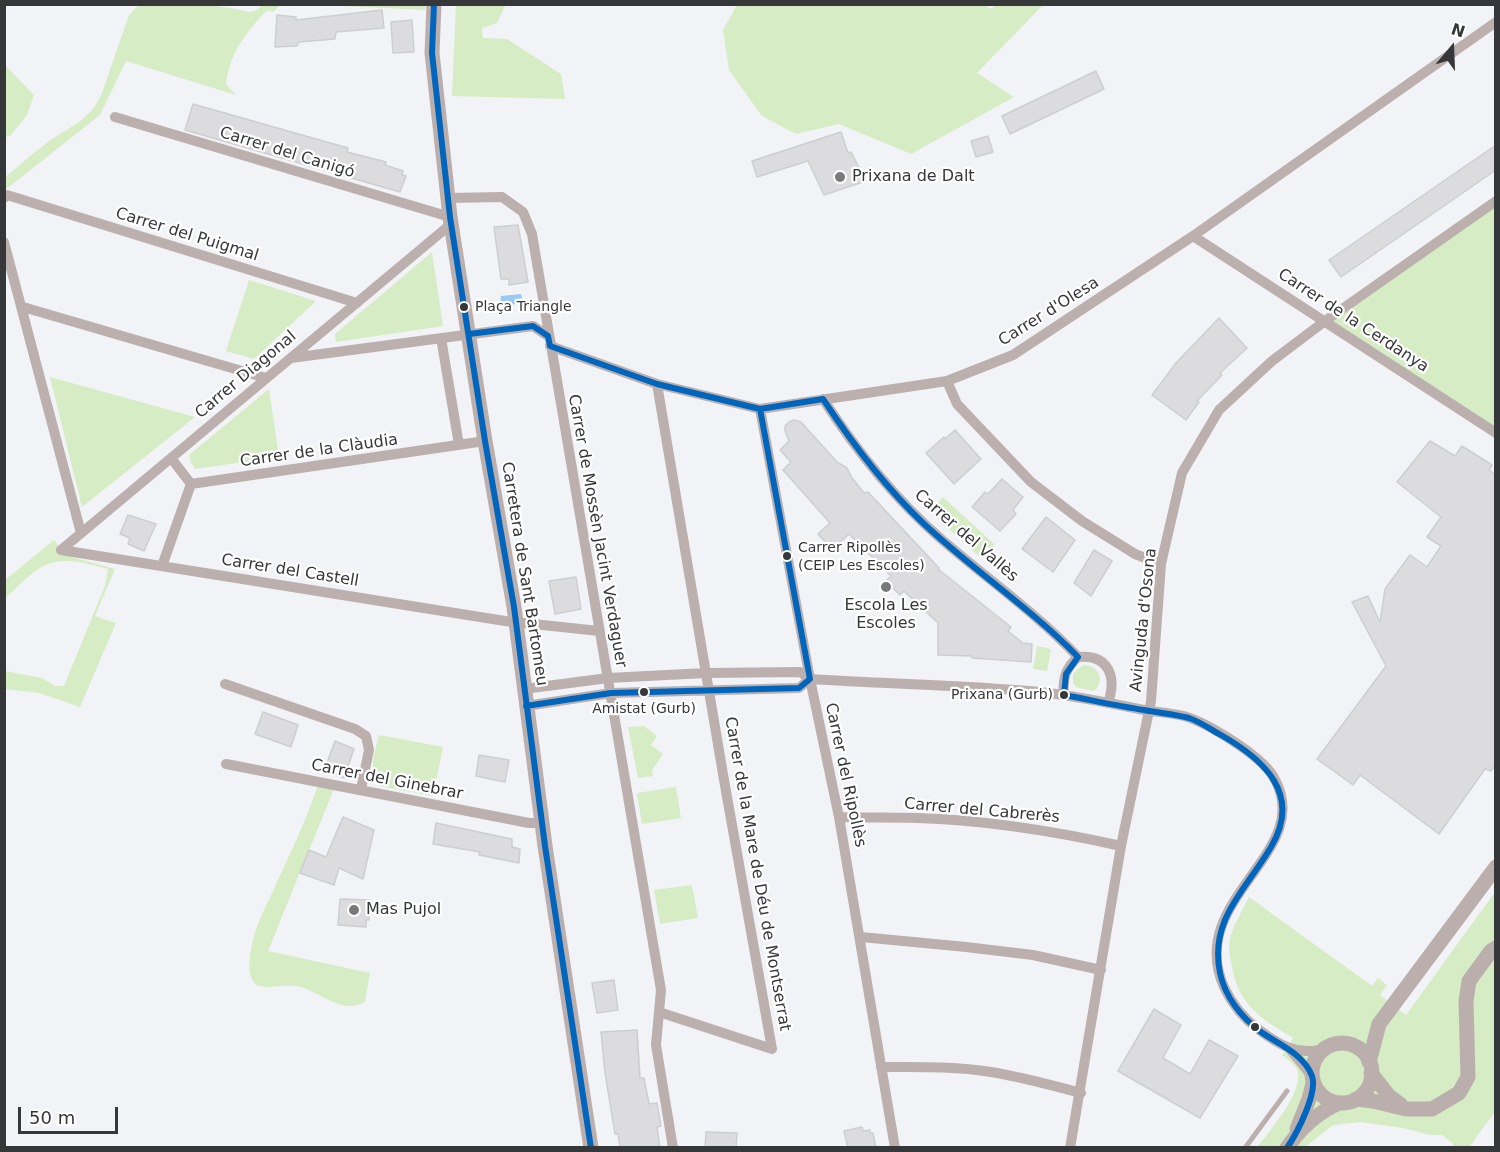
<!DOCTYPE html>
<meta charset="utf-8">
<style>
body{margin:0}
#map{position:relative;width:1500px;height:1152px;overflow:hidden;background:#f2f3f6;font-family:"DejaVu Sans",sans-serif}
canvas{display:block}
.frame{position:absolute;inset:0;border:6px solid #363739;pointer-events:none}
.north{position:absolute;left:1422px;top:18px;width:60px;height:60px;-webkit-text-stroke:4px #fff;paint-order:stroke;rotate:19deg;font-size:16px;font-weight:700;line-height:24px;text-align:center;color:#363739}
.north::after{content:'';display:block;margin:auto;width:21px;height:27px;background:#363739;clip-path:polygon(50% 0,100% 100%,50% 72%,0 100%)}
.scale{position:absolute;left:18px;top:1107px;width:100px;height:27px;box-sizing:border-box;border:3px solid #363739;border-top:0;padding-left:8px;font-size:18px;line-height:21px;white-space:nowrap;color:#363739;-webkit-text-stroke:4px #fff;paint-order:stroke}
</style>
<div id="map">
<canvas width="1500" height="1152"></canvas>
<div class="frame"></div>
<div class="north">N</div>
<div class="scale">50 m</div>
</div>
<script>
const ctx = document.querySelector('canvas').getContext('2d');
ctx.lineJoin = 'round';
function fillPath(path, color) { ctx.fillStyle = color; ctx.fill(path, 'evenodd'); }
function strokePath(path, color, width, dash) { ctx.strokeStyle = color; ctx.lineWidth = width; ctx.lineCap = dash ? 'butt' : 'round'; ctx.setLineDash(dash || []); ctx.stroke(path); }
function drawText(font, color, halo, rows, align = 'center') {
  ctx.font = font + ' "DejaVu Sans",sans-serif'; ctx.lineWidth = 4.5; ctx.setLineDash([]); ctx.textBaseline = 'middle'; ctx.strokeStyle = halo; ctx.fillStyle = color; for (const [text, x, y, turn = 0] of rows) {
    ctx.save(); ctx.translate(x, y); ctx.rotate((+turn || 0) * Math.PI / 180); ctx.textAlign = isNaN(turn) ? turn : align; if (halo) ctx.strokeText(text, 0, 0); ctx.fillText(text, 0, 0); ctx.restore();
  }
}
const green = new Path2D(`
 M506,4L497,23L482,28L483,38L507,39L561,74L565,99L452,96L456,5Z
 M985,4L990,9L997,5H1043L977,73L1014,97L911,154L839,124L796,134L762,116L729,70L723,30L737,5Z
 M139,5H212L251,12L259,9L261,5H280L273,12L268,10L265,12C246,33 229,54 226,84L236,95L126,61L100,115L5,190V177C19,166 33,153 48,142C70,126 90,121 102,93L129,15Z
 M322,5L426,4V5L425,10Z
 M5,65L34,95L27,115L10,136L5,137Z
 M1495,201V433L1324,323Z
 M432,252L443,326L336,342L335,334Z
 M249,280L316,301L254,359L226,351Z
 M50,377L195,417L82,507Z
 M269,389L279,457L195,469L191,463L189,455Z
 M943,497L995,545L982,559L929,511Z
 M54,540L65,555L115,569L95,616L116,623L80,707L39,693L5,689V671L42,678L55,686H64L105,586L108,569C89,564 65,556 46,565C33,570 16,589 5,598V580Z
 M1037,646L1051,649L1047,671L1033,669Z
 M1085,665C1100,667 1105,681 1094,691L1076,687L1073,683V674L1080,667Z
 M644,726L657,736L651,745L663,754L652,770L653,776L638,778L628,727Z
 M379,735L443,747L433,796L380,786C367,773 375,752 379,735Z
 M318,785L334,789L268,951L370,973L365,1002C343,1015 321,993 301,987C287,983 265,990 257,985C244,977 251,945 255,933C259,918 267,905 273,891C289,856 306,821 318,785Z
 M676,787L681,818L642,824L637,793Z
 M692,885L698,918L660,924L654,890Z
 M1495,892V1112L1469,1147H1453V1144L1442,1135H1430L1403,1128L1360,1122L1333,1125L1305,1147H1257C1270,1131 1302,1093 1298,1072C1297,1065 1287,1059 1282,1055L1293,1038C1262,1019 1239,1006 1232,967C1230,958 1228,949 1230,939C1233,925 1243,910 1249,897L1372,986L1378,978L1387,985L1380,995L1406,1015Z`);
const water = new Path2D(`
 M521,294L523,303L503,306L500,302L501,296Z`);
const building = new Path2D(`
 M382,10L384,28L336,32L335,39L299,42L297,46L275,47L277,15L296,17V20Z
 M412,20L414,52L393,53L391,22Z
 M1096,71L1104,89L1010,134L1002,116Z
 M193,104L316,139L348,148L347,152L386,162L385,165L403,171L402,175L406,176L400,192L185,130Z
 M841,132L848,153L851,152L866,181L824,195L808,161L757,177L752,161Z
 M988,136L993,152L976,157L971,141Z
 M1496,145V170L1341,277L1329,260Z
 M518,225L528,282L509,285V279H501L494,227Z
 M1219,318L1247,348L1220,373L1222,375L1197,401L1199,402L1186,420L1152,395L1176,363Z
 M794,420L801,422L837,462L847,468L852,478L864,493L868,492L939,568L938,569L1011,627L1008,631L1023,643L1032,644L1031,662L972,658V656L938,655V623L904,591L900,595L886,581L891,576L849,534L832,550L818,534L830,523L783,470L791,462L780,450L789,441L785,431V426L789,422Z
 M955,430L981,459L954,484L926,453L944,437L945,439Z
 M1430,441L1455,456L1462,446L1492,465L1489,470L1496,475V764L1491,771L1485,769L1439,834L1360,775L1353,785L1317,759L1386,666L1352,602L1368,596L1380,622L1385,589L1410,555L1427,567L1441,546L1427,537L1441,517L1397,482Z
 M1002,479L1023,497L1013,510L1016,514L1000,531L972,507L985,492L988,494Z
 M128,515L156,524L144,551L128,544L130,538L120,534Z
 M1046,517L1075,540L1053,572L1022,549Z
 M1094,550L1112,561L1091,596L1074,583Z
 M576,577L581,609L555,614L549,581Z
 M263,712L298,725L291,747L255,734Z
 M335,741L354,749L344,778L324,771Z
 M479,755L509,760L505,782L476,776Z
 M343,817L374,830L363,879L339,868L334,885L300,873L309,850L326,857Z
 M436,823L512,839V847L520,849L519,863L479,855L480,852L433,844Z
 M340,899L370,900L369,920H366V927L338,925Z
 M614,980L618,1010L597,1013L592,983Z
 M1154,1009L1181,1025L1163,1058L1190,1074L1209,1040L1238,1056L1200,1118L1118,1071Z
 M637,1030L640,1078H644L649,1104L657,1103L661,1126L657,1127L660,1148H620L618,1134H615L605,1073L601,1032Z
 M862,1127L863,1131L870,1130V1133H873L876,1148H848L844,1131Z
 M706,1132L737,1133L736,1148H705Z`);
const lane = new Path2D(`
 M1245,1148L1287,1091`);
const street = new Path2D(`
 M115,117L450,217
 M4,198L7,195L357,303
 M449,198L502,197L523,212L532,234L661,990L656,1045L673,1148
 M1193,236L1496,433
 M4,242L81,533
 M23,307L266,378
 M441,338L459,445
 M550,346L657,384L760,409L947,381L1013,355L1193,236L1496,22
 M291,358L533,326L548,336
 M947,381L957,404L1031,482L1082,521L1135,554L1161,564
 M657,384L724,780L772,1049L659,1012
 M823,399C856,450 894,498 940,538C986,578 1036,613 1078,657
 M760,409L810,679L839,817L895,1148
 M171,458L191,484L485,441
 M61,550L505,621L599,631
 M61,550L451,224
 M162,566L191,484
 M225,684L355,729L366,736L369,750L361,789
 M524,689L608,678L706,673L800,672L810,679C887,684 964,685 1041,692C1075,696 1110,703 1144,710C1157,712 1171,713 1184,716C1208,723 1260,755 1273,776C1319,852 1184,898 1224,987C1232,1004 1243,1018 1258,1029C1279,1045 1297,1056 1324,1049
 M1064,695C1062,678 1066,668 1078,657C1109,654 1117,677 1108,703
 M526,706L611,693L799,688L810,679
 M226,764L529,823H542
 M839,817C865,818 891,817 917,818C986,820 1054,831 1121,846
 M861,937L966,947L1033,955L1101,970
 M1290,1049L1311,1075
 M881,1067C917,1067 955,1066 991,1072C1022,1077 1051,1085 1081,1093
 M1070,1148L1121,846L1151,701L1161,564L1182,473L1219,410L1272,361L1325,321L1496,201`);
const secondary = new Path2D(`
 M434,4L432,53L450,217L485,441L514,607L545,846L591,1148
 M1312 1073a30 30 0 1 1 60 0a30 30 0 1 1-60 0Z
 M1369,1062L1379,1024L1496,867
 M1371,1073L1389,1096L1401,1105
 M1356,1099L1373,1101L1406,1109H1432L1459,1093L1468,1077L1466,1001L1469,981L1491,951L1496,948
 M1297,1129L1309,1099L1313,1083
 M1287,1148C1301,1127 1317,1113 1339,1103`);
const bus1 = new Path2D(`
 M434,4L432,53L450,217L485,441L514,607L545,846L591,1148
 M469,334L533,326L548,336L550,346L657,384L760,409L823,399C852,443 884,486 923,523C973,570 1030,608 1078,657L1066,674L1064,695C1091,700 1118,706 1144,710C1159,713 1175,714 1189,718C1201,722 1211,730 1221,735C1265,760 1302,795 1271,847C1246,890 1209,919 1220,973C1225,997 1242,1018 1261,1032C1278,1044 1304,1054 1312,1076C1318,1093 1297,1133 1287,1148
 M526,706L611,693L799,688L810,679L760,409`);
const markers = [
 [840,177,6,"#78797b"],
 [464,307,5,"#363739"],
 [787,556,5,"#363739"],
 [886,587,6,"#78797b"],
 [644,692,5,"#363739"],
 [1064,695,5,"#363739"],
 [354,910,6,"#78797b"],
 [1255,1027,5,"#363739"]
];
const busNames = [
 ["Plaça Triangle",475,307],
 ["Carrer Ripollès",798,548],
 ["(CEIP Les Escoles)",798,566],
 ["Prixana (Gurb)",1053,695,"right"],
 ["Amistat (Gurb)",644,709,"center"]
];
const streetNames = [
 ["Carrer del Canigó",287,153,17],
 ["Carrer del Puigmal",187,235,17],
 ["Carrer d'Olesa",1049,312,-32],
 ["Carrer de la Cerdanya",1353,321,33],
 ["Carrer Diagonal",246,375,-40],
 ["Carrer de la Clàudia",319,451,-8],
 ["Carrer de Mossèn Jacint Verdaguer",597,531,80],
 ["Carrer del Vallès",966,536,41],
 ["Carrer del Castell",290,571,9],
 ["Carretera de Sant Bartomeu",524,574,81],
 ["Avinguda d'Osona",1144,620,-84],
 ["Carrer del Ripollès",845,775,78],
 ["Carrer del Ginebrar",387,780,11],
 ["Carrer del Cabrerès",982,811,5],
 ["Carrer de la Mare de Déu de Montserrat",757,874,80]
];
const poiNames = [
 ["Prixana de Dalt",852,177],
 ["Escola Les",886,606,"center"],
 ["Escoles",886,624,"center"],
 ["Mas Pujol",366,910]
];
fillPath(green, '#d5ecc4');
fillPath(water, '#98caf5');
fillPath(building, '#dcdcdf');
strokePath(building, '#cdced0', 1.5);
strokePath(lane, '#bcb0ae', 5);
strokePath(street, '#bcb0ae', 10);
strokePath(secondary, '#bbafad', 15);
strokePath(bus1, '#0065bd', 6);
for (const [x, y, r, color] of markers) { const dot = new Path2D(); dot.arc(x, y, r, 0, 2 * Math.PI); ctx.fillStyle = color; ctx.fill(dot); strokePath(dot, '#fff', 2); }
drawText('14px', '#363739', '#fff', busNames, 'left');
drawText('16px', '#363739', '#fff', streetNames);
drawText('16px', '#363739', '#fff', poiNames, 'left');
</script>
